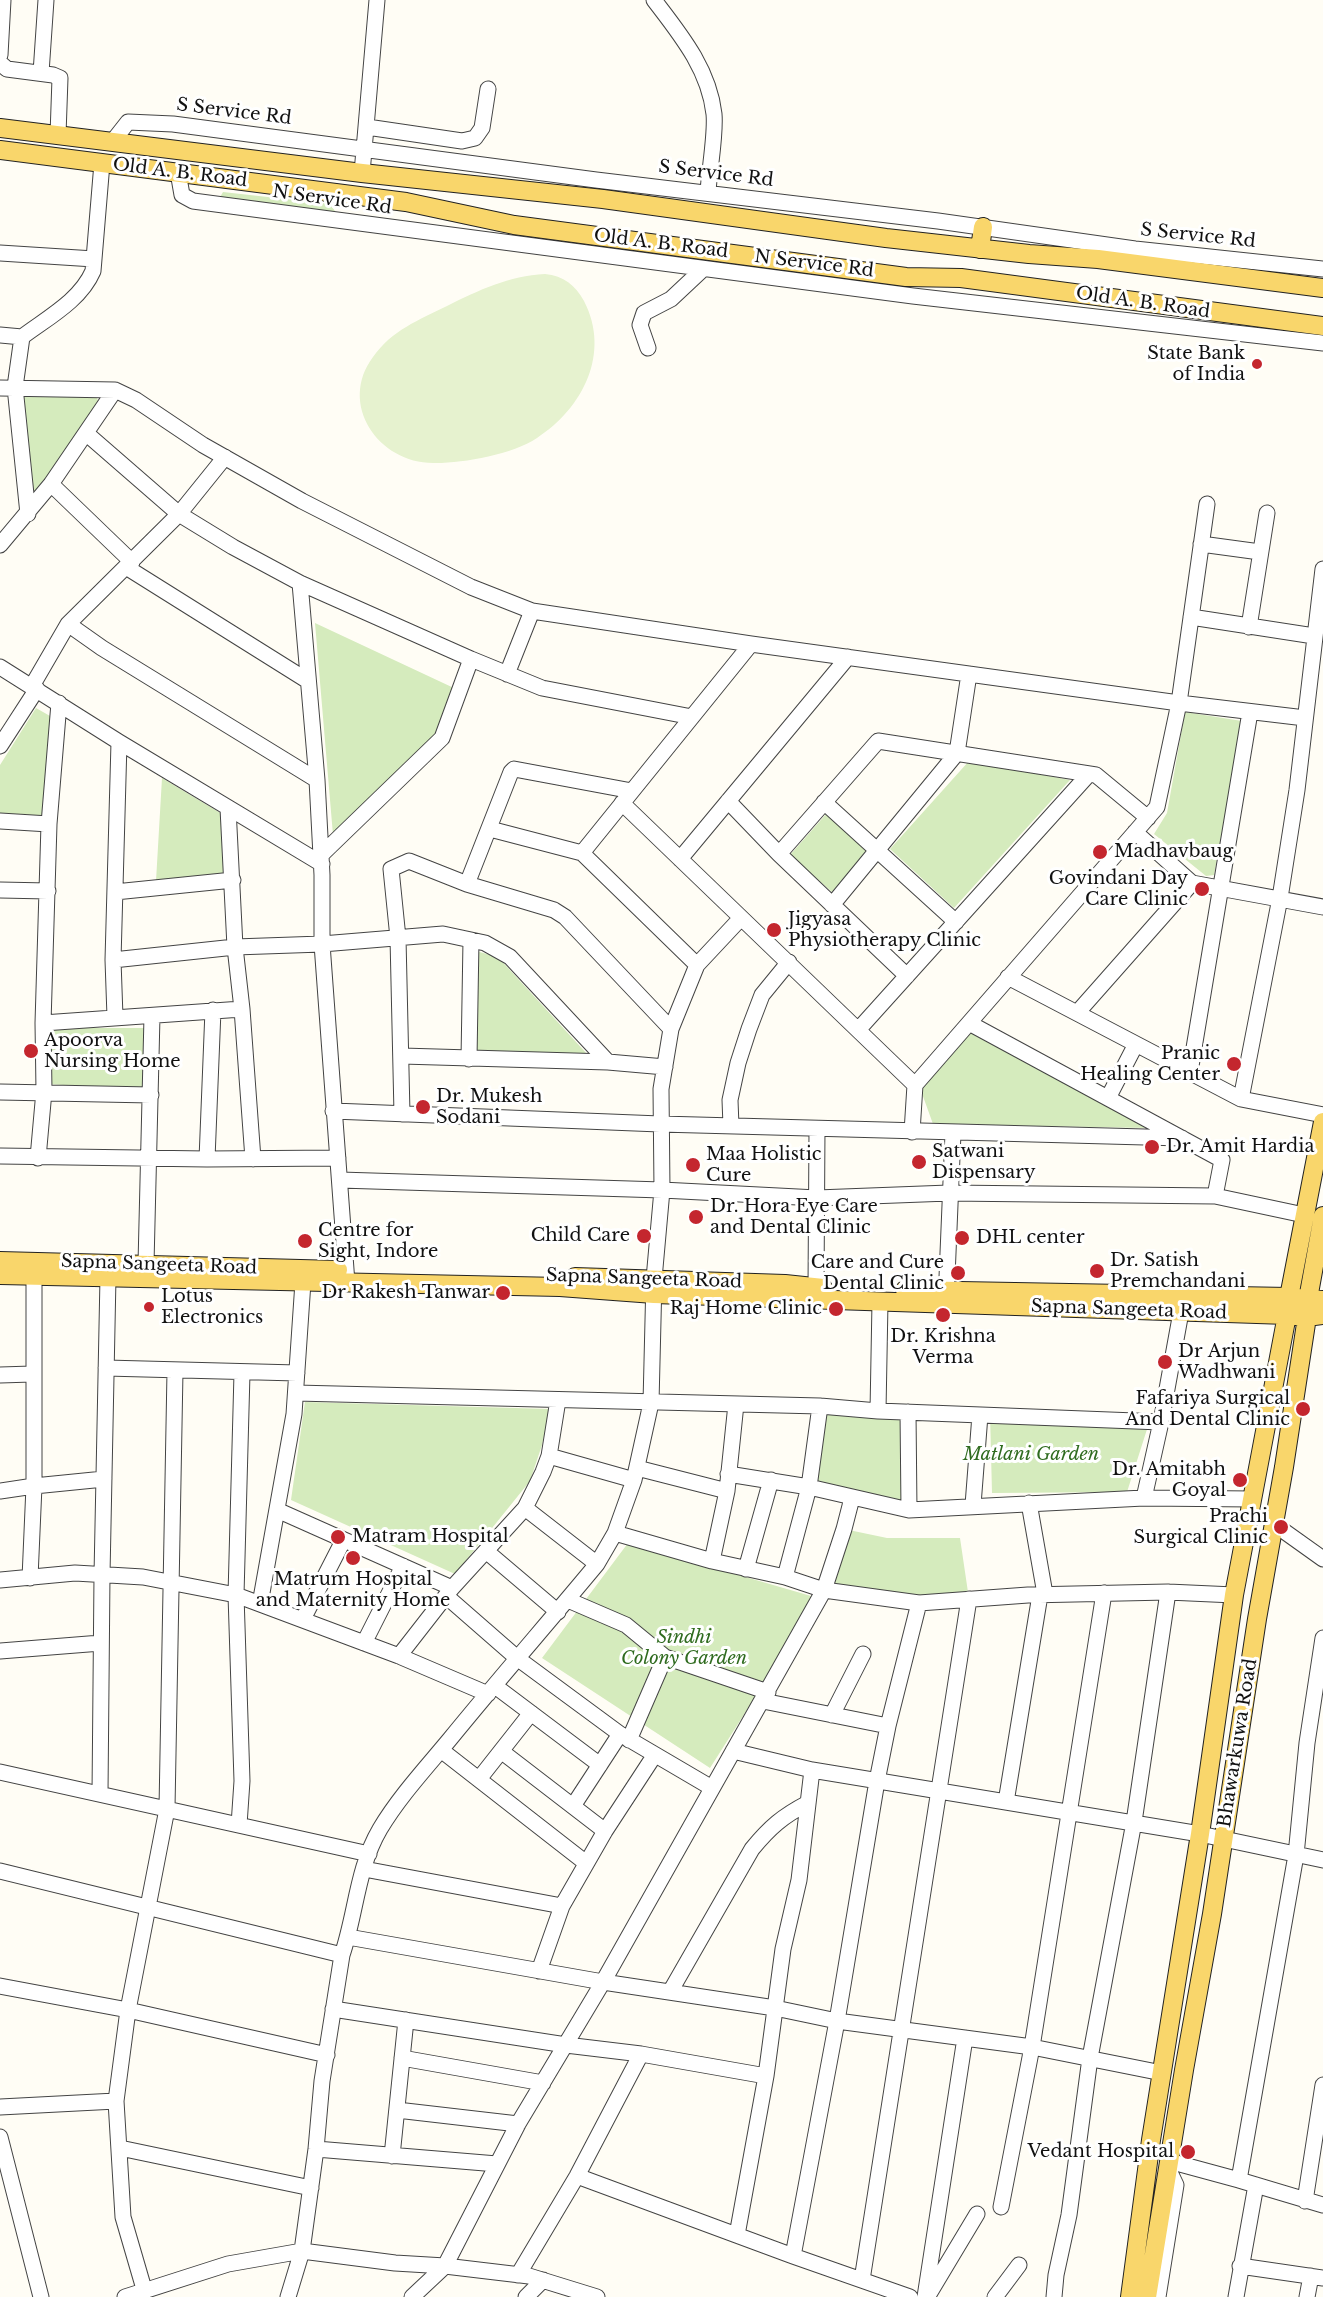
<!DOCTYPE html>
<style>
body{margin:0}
canvas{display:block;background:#fffdf5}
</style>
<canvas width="1323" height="2297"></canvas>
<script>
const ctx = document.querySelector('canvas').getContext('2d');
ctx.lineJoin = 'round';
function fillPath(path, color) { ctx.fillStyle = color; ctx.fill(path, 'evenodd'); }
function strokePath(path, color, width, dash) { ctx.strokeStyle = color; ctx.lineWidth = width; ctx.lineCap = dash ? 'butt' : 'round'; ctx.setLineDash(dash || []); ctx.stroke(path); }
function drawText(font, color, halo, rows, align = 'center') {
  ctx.font = font + ' "Libre Baskerville",serif'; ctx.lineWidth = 6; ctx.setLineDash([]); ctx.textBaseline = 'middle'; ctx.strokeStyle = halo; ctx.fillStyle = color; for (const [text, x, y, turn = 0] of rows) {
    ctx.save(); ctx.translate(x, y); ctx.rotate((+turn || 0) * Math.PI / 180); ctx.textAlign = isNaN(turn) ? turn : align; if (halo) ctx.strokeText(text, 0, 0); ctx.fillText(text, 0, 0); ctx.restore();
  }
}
const green = new Path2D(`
 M223,192L330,204L342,221L216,204Z
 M15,387L91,389L103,408L28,514Z
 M315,623L456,689L441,735L333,835Z
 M36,708L50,716L49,817L0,814V765Z
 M1185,712L1242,721L1214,875L1206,876L1154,834L1167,813Z
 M969,761L1070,780L954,908L890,849Z
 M162,778L222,814L226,875L156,881Z
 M827,813L870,850L832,892L790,855Z
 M476,951L498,957L588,1055L474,1053Z
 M46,1028H146L143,1090L47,1084Z
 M968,1031L1147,1128L933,1124L920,1088Z
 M305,1402L550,1409L542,1445L530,1481L455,1574L291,1500Z
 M820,1406L908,1412L909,1510L809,1487Z
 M990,1413L1149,1423L1127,1492L992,1493Z
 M844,1529L887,1538H960L969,1599L824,1590Z
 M628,1543L818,1598L710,1768L542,1658Z`);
const pitch = new Path2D(`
 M545,274C564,276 575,285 584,301C611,353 583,408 537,438C513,454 465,463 436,463C380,465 337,405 373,357C392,330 419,320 447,306C479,290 509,276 545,274Z`);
const minor = new Path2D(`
 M654,0C680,34 709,69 714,114C716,135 709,170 708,193
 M0,55L3,0
 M0,63L7,69L53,75L60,78L58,135
 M41,73L46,0
 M367,127L462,141L475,138L482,128L488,89
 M113,141L128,122L173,124L596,180L938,221L1135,249L1323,269
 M178,172L182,195L193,201L913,296L1323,343
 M362,173L377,0
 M0,253L94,259
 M0,335L22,337
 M648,348L640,325L644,313L671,299L703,269
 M0,388L115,390L136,400L203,445L302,501L471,587L532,611L751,644L1179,703L1305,718
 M87,434L179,514L233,547L300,583L471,659L542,688L692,717
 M51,484L132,562
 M28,514L15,387L22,337C47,318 80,301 93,271L102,163
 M1201,544L1260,552
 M0,545L51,484L115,390
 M126,567L308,681
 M300,583L317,780L322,875V944L347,1283
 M1191,617L1314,636
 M68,624L102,648L317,780
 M1249,627L1267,513
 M0,667L119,742L322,864
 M507,674L532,611
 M32,686L68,624L179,514L225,457
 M0,746L37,689
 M728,801L779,854L907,976
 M824,802L956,922
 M622,803L915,1085
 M228,808L235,947L242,1009L253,1159
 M0,821L49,824
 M490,829L582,853L697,965
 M1135,832L1192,883L1323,907
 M582,853L751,644
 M779,854L878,741L1096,775L1148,818
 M321,855L442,738L471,659
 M680,859L848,657
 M467,884L511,772L514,769L632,791
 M0,890L48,891
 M115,892L233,880
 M832,905L957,753L969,674
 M113,960L235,947L322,944L443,934L485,943L510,957L608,1062
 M1008,977L1241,1099L1323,1115
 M1077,1013L1192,883
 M115,1017L113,960L119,742
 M43,1023L242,1009
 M969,1023L1222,1160L1215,1196
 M858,1030L1089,774
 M402,1056L608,1062L665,1067
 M469,1059L471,940
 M1190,1072L1250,712
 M0,1092L151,1095
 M1108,1098L1136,1044
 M1241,1099L1280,898L1297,790L1323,569
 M333,1111L660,1124L1182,1138
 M402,1114L398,938L391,869L409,861L467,884L554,910L565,917L671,1029
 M731,1126L730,1100L738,1063L749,1029L762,995L789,962
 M912,1132L915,1085L1157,807L1179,703L1207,504
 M0,1156L207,1159L338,1158
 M38,1158L44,1091L43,1023L49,824L59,703
 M207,1159L213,1010
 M340,1180L662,1190L817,1198L949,1193L1215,1196L1304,1215
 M146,1264L152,1016
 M816,1288L817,1129
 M946,1301L953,1133
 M106,1368L297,1373
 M0,1375L32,1374
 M296,1393L820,1406L878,1411L1161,1422
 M878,1411L880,1302
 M908,1412L909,1510
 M549,1456L634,1480
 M637,1468L727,1491
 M728,1474L809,1487L909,1510L1144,1498L1253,1499
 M0,1491L34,1486L104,1479
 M1144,1498L1161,1422L1181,1312
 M1029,1503L1045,1594
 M973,1505L980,1415
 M525,1508L597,1564
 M277,1510L452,1588
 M1274,1524L1323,1559
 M615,1533L712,1561L785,1577L824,1590L919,1603L1028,1595L1168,1592L1234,1595
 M486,1551L558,1612
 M712,1561L727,1491L736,1404
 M746,1569L771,1480
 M785,1577L809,1487L820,1406
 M30,1578L34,1486V1276
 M0,1580L75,1573L143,1577L236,1595L399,1656L488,1694
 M446,1596L517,1658L620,1734L712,1788
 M568,1600L626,1625L665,1657L768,1692
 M260,1604L294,1414L303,1282
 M303,1619L343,1541
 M364,1643L403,1566
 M0,1651L101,1643
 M399,1656L452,1588L525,1508L543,1472L549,1456L558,1400
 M495,1686L600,1765
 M763,1701L888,1726
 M832,1715L863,1654
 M629,1740L665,1657
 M441,1750L586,1863
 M501,1751L605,1831
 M733,1751L812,1770L1200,1834L1323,1860
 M0,1772L369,1854
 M479,1779L531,1713
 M100,1794L102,1575L108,1277
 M1006,1802L1040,1595
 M573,1806L620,1734
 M239,1825L242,1781L236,1595L242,1373
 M364,1869L562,1906
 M0,1871L342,1955
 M348,1937L603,1982L775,2008L837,2021L1032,2047L1162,2073
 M539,1971L562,1906L605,1831L654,1756
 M0,1986L128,2010L327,2055
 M670,1992L752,1849C770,1827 783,1816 808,1803
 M333,2009L566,2045L641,2054L766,2076
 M402,2058L543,2083
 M0,2107L116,2101
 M397,2110L518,2124
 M0,2137L41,2297
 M120,2148L311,2188
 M316,2149L497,2164
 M392,2156L406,2020
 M1169,2161L1239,2180L1323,2205
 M577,2176L793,2256L910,2297
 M1239,2180L1296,1855L1307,1743L1323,1638
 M1305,2201L1323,2085
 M1001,2207L1032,2047L1104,1593
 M737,2235L766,2076L783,1949L799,1880L812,1770
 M793,2256L837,2021L877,1781L888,1726L919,1603
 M1240,2266L1323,2278
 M518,2275L577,2176L641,2054
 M862,2280L969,1599
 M144,2289L123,2217L116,2101L128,2010L167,1809L175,1371
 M929,2294L977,2214
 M125,2297L228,2264L302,2251L395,2263L445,2266L529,2276L597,2297
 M288,2297L302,2251L316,2149L322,2081L342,1955C356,1914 357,1868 380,1829C399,1797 426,1768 450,1739C498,1680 548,1623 597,1564L615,1533L634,1480L651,1403L654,1279L662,1190L661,1089L671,1029L697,965L741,918
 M412,2297L445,2266L518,2124L603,1982L824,1590L844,1529L852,1498
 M526,2297L543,2280
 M925,2297L965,2038
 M995,2297L1019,2265
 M1054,2297L1056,2275L1069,2215L1090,2058L1134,1822L1168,1592
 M1158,2297L1176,2185L1168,2168
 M1236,2297L1256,2185
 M1307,2297L1311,2276`);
const major = new Path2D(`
 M0,128L362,173L603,199L886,238L1029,254L1098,259L1323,288
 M0,150L406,202L514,225L906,277L961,278L1323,326
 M980,249L983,227
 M1323,1216L1308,1299L1323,1300
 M0,1261L338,1270
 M0,1275L560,1287L654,1294L1287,1315L1234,1595L1200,1834L1151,2140L1130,2297
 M575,1277L785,1284L823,1288
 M905,1290L1289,1297L1323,1122
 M1147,2297L1184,2070L1212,1914L1257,1619L1284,1467L1307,1317L1308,1299L1289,1297L1287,1315L1307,1317L1323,1315`);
const markers = [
 [1257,364,6,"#c4262e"],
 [1100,852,8,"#c4262e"],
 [1202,889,8,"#c4262e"],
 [774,930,8,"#c4262e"],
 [31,1051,8,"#c4262e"],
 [1234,1064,8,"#c4262e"],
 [423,1107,8,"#c4262e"],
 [1152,1147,8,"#c4262e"],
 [919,1162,8,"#c4262e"],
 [693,1165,8,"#c4262e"],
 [696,1217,8,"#c4262e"],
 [644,1236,8,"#c4262e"],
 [962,1238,8,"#c4262e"],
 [305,1241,8,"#c4262e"],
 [1097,1271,8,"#c4262e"],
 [958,1273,8,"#c4262e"],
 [503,1293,8,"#c4262e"],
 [149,1307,6,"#c4262e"],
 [836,1309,8,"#c4262e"],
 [943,1315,8,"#c4262e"],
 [1165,1362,8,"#c4262e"],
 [1303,1409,8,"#c4262e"],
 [1240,1480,8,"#c4262e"],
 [1281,1527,8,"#c4262e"],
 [338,1537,8,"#c4262e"],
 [353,1558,8,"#c4262e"],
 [1188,2152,8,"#c4262e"]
];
const streetNames = [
 ["S Service Rd",234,112,7],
 ["Old A. B. Road",180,173,7],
 ["S Service Rd",716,174,7],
 ["N Service Rd",332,200,8],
 ["S Service Rd",1198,236,6],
 ["Old A. B. Road",661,244,7],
 ["N Service Rd",814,264,7],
 ["Old A. B. Road",1143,303,8],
 ["Sapna Sangeeta Road",159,1265,2],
 ["Sapna Sangeeta Road",644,1279,2],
 ["Sapna Sangeeta Road",1129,1310,2],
 ["Bhawarkuwa Road",1238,1743,-81]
];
const poiNames = [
 ["State Bank",1245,354,"right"],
 ["of India",1245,375,"right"],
 ["Madhavbaug",1114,852],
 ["Govindani Day",1188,879,"right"],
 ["Care Clinic",1188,900,"right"],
 ["Jigyasa",788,920],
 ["Physiotherapy Clinic",788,941],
 ["Apoorva",44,1041],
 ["Nursing Home",44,1062],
 ["Pranic",1220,1054,"right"],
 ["Healing Center",1220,1075,"right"],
 ["Dr. Mukesh",436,1097],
 ["Sodani",436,1118],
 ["Dr. Amit Hardia",1166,1147],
 ["Satwani",932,1152],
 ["Dispensary",932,1173],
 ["Maa Holistic",706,1155],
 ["Cure",706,1176],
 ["Dr. Hora Eye Care",710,1207],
 ["and Dental Clinic",710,1228],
 ["Centre for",318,1231],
 ["Sight, Indore",318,1252],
 ["Child Care",630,1236,"right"],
 ["DHL center",976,1238],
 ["Dr. Satish",1110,1261],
 ["Premchandani",1110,1282],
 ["Care and Cure",944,1263,"right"],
 ["Dental Clinic",944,1284,"right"],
 ["Dr Rakesh Tanwar",490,1293,"right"],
 ["Lotus",161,1297],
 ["Electronics",161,1318],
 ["Raj Home Clinic",822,1309,"right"],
 ["Dr. Krishna",943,1337,"center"],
 ["Verma",943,1358,"center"],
 ["Dr Arjun",1178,1352],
 ["Wadhwani",1178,1373],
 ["Fafariya Surgical",1290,1399,"right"],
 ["And Dental Clinic",1290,1420,"right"],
 ["Dr. Amitabh",1226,1470,"right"],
 ["Goyal",1226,1491,"right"],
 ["Prachi",1268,1517,"right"],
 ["Surgical Clinic",1268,1538,"right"],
 ["Matram Hospital",352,1537],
 ["Matrum Hospital",353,1580,"center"],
 ["and Maternity Home",353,1601,"center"],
 ["Vedant Hospital",1174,2152,"right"]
];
const parkNames = [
 ["Matlani Garden",1031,1455],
 ["Sindhi",684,1638],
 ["Colony Garden",684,1659]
];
fillPath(green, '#d5ebbd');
fillPath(pitch, '#e6f2cf');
strokePath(minor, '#444', 17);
strokePath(major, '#222', 20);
strokePath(minor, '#fff', 15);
strokePath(major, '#f9d66b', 18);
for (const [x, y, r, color] of markers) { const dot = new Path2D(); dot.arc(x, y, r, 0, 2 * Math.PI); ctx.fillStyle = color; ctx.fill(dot); strokePath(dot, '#fff', 2); }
drawText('18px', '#111', '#fff', streetNames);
drawText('18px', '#111', '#fff', poiNames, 'left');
drawText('italic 18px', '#2f6b1f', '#fff', parkNames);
</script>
